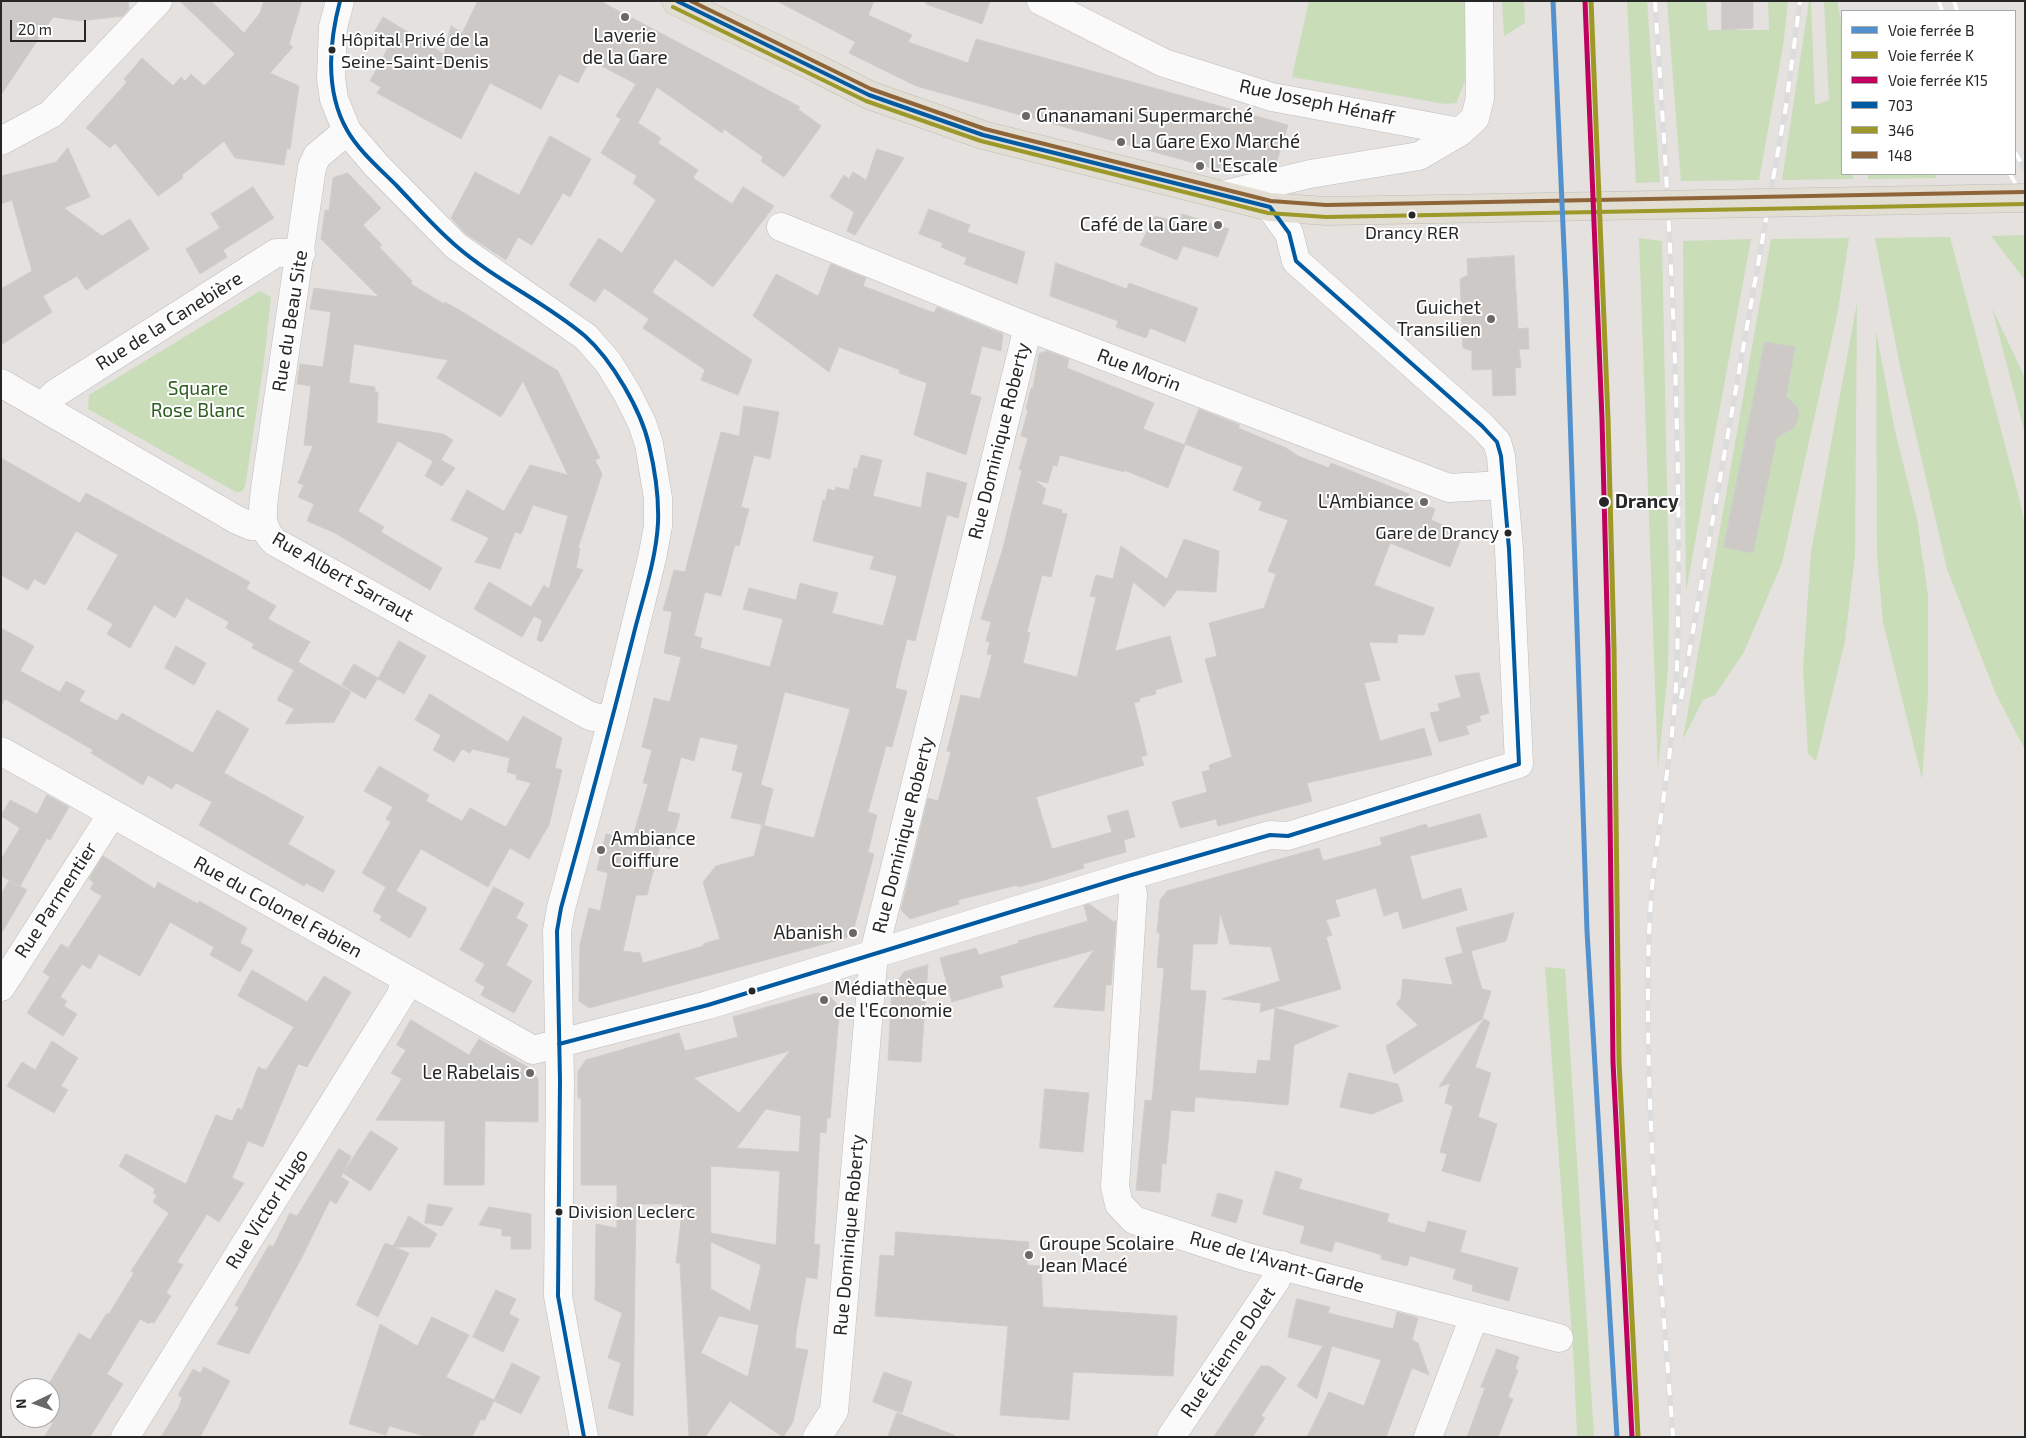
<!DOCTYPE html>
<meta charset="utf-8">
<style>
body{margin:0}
#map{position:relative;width:2026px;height:1438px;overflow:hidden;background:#e4e1de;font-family:"Exo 2",sans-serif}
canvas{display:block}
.frame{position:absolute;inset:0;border:2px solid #272727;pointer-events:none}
.legend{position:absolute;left:1841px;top:10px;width:175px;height:165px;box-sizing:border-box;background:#fff;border:1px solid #a9a9a9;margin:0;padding:6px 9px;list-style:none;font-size:15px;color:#272727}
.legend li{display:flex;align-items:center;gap:10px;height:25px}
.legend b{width:25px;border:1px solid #a9a9a9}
.north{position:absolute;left:10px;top:1378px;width:50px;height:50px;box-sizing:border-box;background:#fff;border:1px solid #a9a9a9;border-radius:50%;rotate:267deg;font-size:14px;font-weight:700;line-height:20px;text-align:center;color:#272727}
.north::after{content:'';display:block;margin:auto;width:18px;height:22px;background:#696867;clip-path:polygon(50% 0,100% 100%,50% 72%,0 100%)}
.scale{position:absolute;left:10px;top:20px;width:76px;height:22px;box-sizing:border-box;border:2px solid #272727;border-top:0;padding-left:6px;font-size:15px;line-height:18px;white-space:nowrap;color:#272727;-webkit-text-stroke:4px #fff;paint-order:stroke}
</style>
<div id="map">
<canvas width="2026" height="1438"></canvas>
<div class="frame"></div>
<ul class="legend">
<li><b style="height:6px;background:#5291ce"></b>Voie ferrée B</li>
<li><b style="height:6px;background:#9f9825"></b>Voie ferrée K</li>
<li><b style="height:6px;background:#bf005f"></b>Voie ferrée K15</li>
<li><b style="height:6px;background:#005aa1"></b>703</li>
<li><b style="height:6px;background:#9c982a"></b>346</li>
<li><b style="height:6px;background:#8d6539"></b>148</li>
</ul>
<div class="north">N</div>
<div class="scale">20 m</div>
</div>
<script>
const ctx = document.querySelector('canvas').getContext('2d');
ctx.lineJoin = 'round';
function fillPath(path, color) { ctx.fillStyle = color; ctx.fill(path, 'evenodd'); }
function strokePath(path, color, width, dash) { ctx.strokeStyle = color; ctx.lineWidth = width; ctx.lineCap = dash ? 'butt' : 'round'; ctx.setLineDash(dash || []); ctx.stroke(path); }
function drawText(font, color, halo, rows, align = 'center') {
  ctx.font = font + ' "Exo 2",sans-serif'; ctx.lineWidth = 4; ctx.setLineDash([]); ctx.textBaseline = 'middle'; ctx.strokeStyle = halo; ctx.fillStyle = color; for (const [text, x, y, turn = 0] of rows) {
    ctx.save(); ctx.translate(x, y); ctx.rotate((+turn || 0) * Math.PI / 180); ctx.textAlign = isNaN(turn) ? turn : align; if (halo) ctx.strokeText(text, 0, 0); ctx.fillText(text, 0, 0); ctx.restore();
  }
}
const green = new Path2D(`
 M1309,1H1467L1465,81L1456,103L1445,104L1292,77Z
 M1502,1H1524L1525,23L1504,36Z
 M1627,1H1647L1660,182L1636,183Z
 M1667,1H1706L1708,30H1769L1768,1H1788L1783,46L1759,180L1681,181Z
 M1809,1H1811L1815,105L1829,100L1824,1H1837L1842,24V174H1853V179L1782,180Z
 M1868,174H1935L1937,178L1868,179Z
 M2025,235V280L1991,236Z
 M1950,237L2019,498L2025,526V750L1995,692L1947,569L1900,366L1875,238Z
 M1639,238L1662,241L1669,587L1668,670L1658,768Z
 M1849,238L1838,311L1782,563L1744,652L1715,695L1703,700L1683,739L1771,239Z
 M1751,239L1686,591L1683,241Z
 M260,291L271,297L263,369L245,487L241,492H236L88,409L89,395Z
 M1857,303L1855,555L1845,641L1816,761L1808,754L1803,668L1811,552Z
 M1992,308L2025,378V434Z
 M1876,331L1895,431L1917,519L1928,596V696L1922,779L1883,622L1877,554Z
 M1545,967L1565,969L1594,1437H1577L1574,1363Z`);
const building = new Path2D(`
 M1,1H128L129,9L123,16L80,21L53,17L1,95Z
 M180,1H211L244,33L260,13L264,1H302L289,44L293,47L270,73L299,86L290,149L287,148L284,165L235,158L224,141L182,175L183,178L158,196L115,143L110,148L86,128L127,82L124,79L142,58L173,86L181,77L185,81L191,74L204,86L235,54Z
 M478,1H600L800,107L798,109L821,126L784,177L761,161L763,157L724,129L722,133L657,87L638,123L661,138L658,143L698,170L693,178L732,204L743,187L774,206L713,287L675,259L652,292L752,360L738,395L701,380L705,370L643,328L649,319L604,288L595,302L569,285L599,238L622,253L656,200L633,183L637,176L601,153L621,119L616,116L636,84L590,60L578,83L559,74L541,109L490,83L461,139L377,93L381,87L370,81L389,46L372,36L383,17L444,54L451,26L462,33Z
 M777,1H874L868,15L912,35L908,42L968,63L976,39L1288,125L1277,161L1223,171L916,86L849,53L855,42Z
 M927,1H990L982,24L926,4Z
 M1722,1H1753V28L1722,30Z
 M550,136L591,159L570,197L563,193L532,245L518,237L506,260L466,234L451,218L475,172L519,195Z
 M68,148L90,197L64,208L102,236L130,219L149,249L86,290L77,276L43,296L52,312L1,345V289L32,271L12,200L1,204V176L56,162Z
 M877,149L904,158L855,235L847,231L854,212L830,197L844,175L849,179L853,172L866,180Z
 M348,173L381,208L363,225L382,245L379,247L412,281L411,284L444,304L445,302L461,311L558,371L600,458L595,460L602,474L578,548L580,549L576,568L583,570L542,642L537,640L542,620L534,616L522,637L474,609L489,582L531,607L544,585L549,589L568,516L533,505L521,534L515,532L500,569L475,562L489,538L451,520L467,490L504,511L530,465L568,475L523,381L501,417L437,378L448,360L354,344L349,383L375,387V392H378L377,423L443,434L453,440L441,460L455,468L442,486L425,476L433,461L398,441L358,511L384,527L381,532L442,568L430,590L335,533L307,521L314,504L298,497L304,485L298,483L313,446L304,445L311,386L297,384L300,364L323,367L331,312L310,309L314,288L379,297L321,239L325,210L329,211L333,178Z
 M253,187L274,218L223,250L227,257L200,274L186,249L220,228L211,214Z
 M929,209L970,225L967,232L1025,252L1017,284L964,264L967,258L941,247L943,243L919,234Z
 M1182,214L1229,229L1218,257L1183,246L1177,260L1140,245L1155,216L1180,223Z
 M1514,256L1518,329L1528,328L1529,349H1519L1521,367L1515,368L1516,395L1493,396L1492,369L1472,370V351L1463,348L1460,279L1468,275L1467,259Z
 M1056,263L1127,289L1129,283L1198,308L1185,342L1150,328L1146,338L1116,327L1118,321L1050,296Z
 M831,264L866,278L863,286L934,313L937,307L1003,334L1001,351L982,346L970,394L981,397L966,455L914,435L927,383L899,373L900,370L839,347L829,372L753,316L776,274L818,296Z
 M1765,342L1795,347L1786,396L1797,407L1799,414L1797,422L1792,429L1777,437L1753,553L1724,547Z
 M1047,351L1069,359L1067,368L1154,403L1143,429L1185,445L1168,488L1124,470V472L1060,455L1057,466L1053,465L1048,483L1035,480L1046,489L1042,504L1062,510L1061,513L1067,514L1051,577L1042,575L1027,632L1030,633L1023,663L1077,677L1096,597L1090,596L1096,575L1113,579L1121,546L1167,579L1184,539L1219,551L1216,592L1177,590L1164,607L1133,582L1115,651L1170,636L1182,682L1155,690L1156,694L1140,698V701L1134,703L1147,755L1141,757L1144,765L1036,797L1052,849L1112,832L1107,816L1128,810L1135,837L1124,840L1126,852L1083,864L1084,868L1045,880L1018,887L1017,885L958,900L959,904L910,919L901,910L928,798L938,801L951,752L947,751L961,695L980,699L992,655L987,654L990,642L986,641L991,622L981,619L1003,548L1022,470L1019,469L1028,438L1021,436L1028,410L1026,409L1031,388H1033L1039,354Z
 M744,406L779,412L770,459L754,455L741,507L749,509L739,546L735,545L721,596L705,592L694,636L702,638L700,648L770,667L783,619L743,609L749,588L796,600L800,583L838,593L832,613L883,626L897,576L870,569L874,556L813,541L823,500L825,501L828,489L835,491L836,487L849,490L854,468L857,469L861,455L882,460L873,496L921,508L927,472L967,483L958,518L947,515L915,641L907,639L895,688L907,691L892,747L886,746L868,812L877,815L868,852L874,854L860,906L854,928L846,938L589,1008L579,1001L580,944L589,908L600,911L608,873L597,870L606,834L632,840L648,784L643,783L652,750L642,747L654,698L670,702L681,657L664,653L672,612L663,610L674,570L685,572L721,432L739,436ZM785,692L850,709L814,838L762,825L754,856L716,866L703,882L720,939L703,944L704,946L643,963L640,953L623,951L636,895H647L660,846L670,849L680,814L667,811L681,757L694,761L700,737L738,745L732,770L743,773L731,818L764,825L773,789L761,785Z
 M1199,409L1240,425L1238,428L1286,448L1298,456L1329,468L1331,463L1409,494L1407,498L1435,509L1431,520L1455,530L1452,538L1460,541L1450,567L1390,543L1374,585L1434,608L1424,635L1398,634L1397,643L1369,642L1380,680L1364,683L1380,741L1424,728L1432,755L1307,783L1312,801L1218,826L1216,819L1180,828L1172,802L1207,792L1202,772L1210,770L1209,765L1232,757L1205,659L1217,656L1209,623L1264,608L1276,574L1268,571L1288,520L1259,510L1262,502L1233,490L1243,467L1185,444Z
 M1,458L80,503L86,493L250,582L246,589L276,606L268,619L310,642L298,662L351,692L334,722L285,724L294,709L277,700L294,670L252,648L254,644L226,628L229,622L186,598L175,618L154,605L130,648L107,634L113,624L87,609L118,555L76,531L45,585L34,579L28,590L1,575Z
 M1,628L34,646L20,671L60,692L66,681L85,691L79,701L117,721L122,713L193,753L217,710L249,729L224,773L304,817L288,844L335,871L323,892L306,883L304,886L199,825L212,802L176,783L172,789L148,775L143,785L91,753L93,750L5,699L1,706Z
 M399,641L426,656L404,694L378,679Z
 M176,646L206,663L194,685L165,668Z
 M354,664L378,678L365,699L342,685Z
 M1479,673L1489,713L1479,716L1481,721L1466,726L1469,734L1439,742L1430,713L1440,711L1438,704L1461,697L1455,676Z
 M430,694L508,742L523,716L562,738L555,768L562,770L549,825L529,859L510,848L488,887L421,849L396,891L427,908L410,938L380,920L382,916L373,911L386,887L362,873L391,822L386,819L393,807L364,791L379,766L429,795L426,801L462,821L470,808L506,827L531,783L516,779L517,775L507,772L510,758L472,749L470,753L462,749L454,762L433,750L441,735L415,720Z
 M47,795L69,807L50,840L47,838L20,886L1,876V859L20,828L1,816L10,800L37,814Z
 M1480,814L1487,837L1410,856L1422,900L1461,888L1467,910L1403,929L1398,911L1384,916L1376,888L1335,900L1340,916L1326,920L1332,935L1326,937L1341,989L1260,1012L1261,1003L1222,999L1280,981L1271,947L1230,944L1220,913L1217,944H1193L1190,990L1206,991L1199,1070L1256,1074L1258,1060L1270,1061L1275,1008L1339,1026L1294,1045L1288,1105L1195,1097L1194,1112L1171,1110L1166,1164L1162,1163L1160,1192L1136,1190L1145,1100L1152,1101L1164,968L1157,967L1160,933H1157L1160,900L1167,891L1319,848L1323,861L1382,845L1380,838L1426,824L1428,828Z
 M103,856L155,889L158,882L198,904L199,901L247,928L240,943L253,950L240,972L210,955L214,947L170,922L140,976L99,954L90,969L82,964L60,997L67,1001L64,1006L77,1014L63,1036L27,1013L50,977L43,972L61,944L68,948L102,896L90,889L94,883L89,879Z
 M9,881L27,890L1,934V895Z
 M494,887L524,903L516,918L528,925L506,965L532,981L514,1013L481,995L485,987L475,981L485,964L460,950Z
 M1089,904L1114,922L1116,920L1111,985H1106L1104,1011L1053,1007L1094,950L1000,976L1003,987L952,1002L940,958L976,948L979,955L1019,943L1018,941L1088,921L1084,906Z
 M1514,913L1506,941L1471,951L1482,989L1491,991L1482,1019L1394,1074L1386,1046L1418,1025L1396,1004L1401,998L1403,979L1453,985L1445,958L1463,953L1456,928Z
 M928,965L921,1062L888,1060L892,988L904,972Z
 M252,970L307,1002L324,976L351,992L307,1067L298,1064L263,1147L248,1141L232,1178L244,1183L219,1222L207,1214L177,1262L183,1265L166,1293L171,1296L154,1323L150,1322L149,1324L140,1319L107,1374L123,1384L90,1437H44L53,1423L50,1421V1382L79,1333L90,1340L107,1313L109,1314L134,1273L131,1271L169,1213L153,1202L157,1195L153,1193L155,1189L119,1166L126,1154L186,1184L216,1115L232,1121L238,1108L242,1110L258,1067L266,1070L294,1027L238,996Z
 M818,993L831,998L836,1003L839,1015L830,1118H827L826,1133L820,1132L814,1244L820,1245L817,1279L806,1277L796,1333L795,1348L808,1350L793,1422L783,1437L730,1401L705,1437H689L680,1263H676L683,1204H636L633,1416L608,1408L621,1363L608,1358L622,1313L595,1300L596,1224L617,1228V1185H581V1098H578V1071L586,1060L679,1033L685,1051L738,1037L733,1017ZM790,1051L739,1113L694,1078ZM766,1109L801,1116L799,1152L737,1148ZM711,1166L780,1171L776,1245L711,1233ZM711,1242L761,1265L750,1311L711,1289ZM719,1316L759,1325L748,1377L701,1353Z
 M1484,1019L1490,1022L1475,1067L1491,1073L1478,1117L1497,1124L1480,1182L1442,1171L1447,1154L1440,1152L1453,1106L1445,1103L1450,1083L1439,1087Z
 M411,1020L469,1055L479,1039L531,1069L538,1079V1122L485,1121L484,1185H444L445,1121L376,1120L402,1079L391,1073L406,1050L397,1045Z
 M52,1041L78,1058L61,1086L68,1090L54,1113L7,1086L22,1062L35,1070Z
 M1349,1073L1398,1084L1403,1101L1372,1114L1340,1107Z
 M1045,1089L1089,1093L1083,1152L1040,1148Z
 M371,1131L398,1148L370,1191L343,1173Z
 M339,1149L351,1156L341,1177L349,1182L336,1204L330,1200L301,1259L249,1354L217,1344L239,1308L235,1305L269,1245L273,1247L290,1213L297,1216Z
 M1276,1171L1302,1179L1299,1189L1389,1214L1387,1222L1425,1233L1428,1221L1466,1231L1460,1252L1518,1268L1509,1301L1472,1291L1473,1285L1453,1279L1460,1253L1456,1269L1410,1256L1407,1266L1381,1259L1382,1255L1335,1241L1332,1252L1300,1243L1305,1226L1263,1214Z
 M1218,1193L1243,1200L1236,1223L1212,1216Z
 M428,1204L453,1208L442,1226L425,1223Z
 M489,1207L531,1214V1249H511V1236H502V1229L479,1225Z
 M409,1216L437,1234L430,1247H394L409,1253L378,1317L356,1305L385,1243L393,1246Z
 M896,1232L1029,1242L1027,1265L1041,1266L1043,1307L1177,1316L1173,1376L1073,1372L1069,1420L1000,1415L1008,1326L875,1316L880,1255L894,1256Z
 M496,1290L516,1299L509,1314L519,1319L503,1352L473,1337Z
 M1297,1299L1330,1307L1328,1313L1393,1329L1397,1312L1418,1318L1412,1340L1418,1343L1429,1375L1412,1368L1386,1437H1307L1329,1392L1364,1406L1381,1360L1332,1346L1317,1399L1297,1386L1323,1346L1288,1337Z
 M432,1317L469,1335L446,1377L494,1400L512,1363L540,1377L521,1414L494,1401L484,1421L481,1419L472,1437H428L389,1426L386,1435L349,1424L380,1324L417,1346Z
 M1497,1349L1519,1357L1515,1369L1518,1370L1508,1397L1513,1399L1498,1437H1467L1485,1388L1481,1387Z
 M1261,1366H1269L1286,1378L1261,1416L1265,1418L1253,1437H1214Z
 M204,1367L230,1381L200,1437H161L179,1407L182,1398L178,1395L193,1369L200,1373Z
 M884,1372L912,1382L902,1413L873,1402Z
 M897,1413L954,1435V1437H888Z`);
const minor = new Path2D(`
 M340,1L333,27L331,78L334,99L347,131L376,165L456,246L586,337L608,362L627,393L642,423L649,444L658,498V526L652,558L612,721L561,908L557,931L560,1080L558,1296L584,1437
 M1041,1L1164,63L1272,97L1460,132
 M347,131L317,156L312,167L265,489C263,510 258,526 275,542L590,716L612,721
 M1,141L51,114L158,1
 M1222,195L1310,174L1419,156L1460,132L1475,118L1480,98L1479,1
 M781,227L1028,327L1449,488L1503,485
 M1,383L237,520L251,526H264
 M43,406L56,393L276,253H301
 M1,751L533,1050L708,1005L1128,876L1270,835L1288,836L1519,764L1509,549L1501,456L1497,442L1482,426L1296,261L1289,233L1270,207
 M1128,876L1133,894L1115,1187L1119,1204L1134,1220L1247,1257L1559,1338
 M1,987L112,814
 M125,1437L401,995L405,979
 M817,1437L834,1411L874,953L1028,327
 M1171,1437L1276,1280L1282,1265
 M1428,1437L1474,1317`);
const major = new Path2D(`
 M676,1L816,68L869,95L983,135L1270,207L1326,211L1495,208`);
const rail = new Path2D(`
 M1655,1C1670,222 1683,444 1677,666C1675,727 1665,785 1657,845C1650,893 1648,941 1648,989C1647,1139 1662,1288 1673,1437
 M1939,1L1942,11
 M1954,1L1957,11
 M2015,152L2025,170
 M2010,174L2025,200
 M1681,699L1786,106L1800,1`);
const majorBridge = new Path2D(`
 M1495,208L2025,198`);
const bus1 = new Path2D(`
 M340,1C329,43 325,91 347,130C358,150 380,169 396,185C415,205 434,227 455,245C495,280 545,302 585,336C612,360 641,410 649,445C655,470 659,497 658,523C656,561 642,600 633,637C610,728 586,818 561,908L557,931L560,1080L558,1296L584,1437
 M559,1044L708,1005L1128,876L1270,835L1288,836L1519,764L1509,549L1501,456L1497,442L1482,426L1296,261L1289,233L1270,207L983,135L869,95L677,1`);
const bus2 = new Path2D(`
 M673,7L866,101L981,141L1268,213L1326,217L2025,204`);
const bus3 = new Path2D(`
 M691,1L871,89L985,129L1271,201L1326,205L2025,192`);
const rail1 = new Path2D(`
 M1553,1L1566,293L1587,931L1617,1437`);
const rail2 = new Path2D(`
 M1591,1L1608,419L1614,649L1619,1062L1638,1437`);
const rail3 = new Path2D(`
 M1585,1L1602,419L1608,649L1613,1062L1632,1437`);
const markers = [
 [625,17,5,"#696867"],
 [332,50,4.5,"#272727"],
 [1026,116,5,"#696867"],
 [1121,142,5,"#696867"],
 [1200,166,5,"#696867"],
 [1412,215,4.5,"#272727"],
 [1218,225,5,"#696867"],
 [1491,319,5,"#696867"],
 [1424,502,5,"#696867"],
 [1604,502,6,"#272727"],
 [1508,533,4.5,"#272727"],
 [601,850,5,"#696867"],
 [853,933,5,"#696867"],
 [752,991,4.5,"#272727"],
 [824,1000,5,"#696867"],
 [530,1073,5,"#696867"],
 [559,1212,4.5,"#272727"],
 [1029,1255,5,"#696867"]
];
const busNames = [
 ["Hôpital Privé de la",341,40],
 ["Seine-Saint-Denis",341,62],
 ["Drancy RER",1412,233,"center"],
 ["Gare de Drancy",1499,533,"right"],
 ["Division Leclerc",568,1212]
];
const poiNames = [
 ["Laverie",625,36,"center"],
 ["de la Gare",625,58,"center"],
 ["Gnanamani Supermarché",1036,116],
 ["La Gare Exo Marché",1131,142],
 ["L'Escale",1210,166],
 ["Café de la Gare",1208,225,"right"],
 ["Guichet",1481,308,"right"],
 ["Transilien",1481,330,"right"],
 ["L'Ambiance",1414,502,"right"],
 ["Ambiance",611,839],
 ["Coiffure",611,861],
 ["Abanish",843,933,"right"],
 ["Médiathèque",834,989],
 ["de l'Economie",834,1011],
 ["Le Rabelais",520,1073,"right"],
 ["Groupe Scolaire",1039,1244],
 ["Jean Macé",1039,1266]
];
const streetNames = [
 ["Rue Joseph Hénaff",1317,102,12],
 ["Rue de la Canebière",169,321,-32],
 ["Rue du Beau Site",290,321,-81],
 ["Rue Morin",1139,370,21],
 ["Rue Dominique Roberty",999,441,-76],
 ["Rue Albert Sarraut",343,577,30],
 ["Rue Dominique Roberty",903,835,-76],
 ["Rue Parmentier",56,900,-57],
 ["Rue du Colonel Fabien",278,907,29],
 ["Rue Victor Hugo",267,1209,-58],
 ["Rue Dominique Roberty",849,1235,-85],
 ["Rue de l'Avant-Garde",1277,1262,16],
 ["Rue Étienne Dolet",1228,1352,-56]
];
const parkNames = [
 ["Square",198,389],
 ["Rose Blanc",198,411]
];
const stopNames = [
 ["Drancy",1615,502]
];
fillPath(green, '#c9ddb9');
fillPath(building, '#ccc9c7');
strokePath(building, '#cfcdca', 1);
strokePath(minor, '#bebebf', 29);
strokePath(major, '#bebdbc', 29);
strokePath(minor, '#fbfafa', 28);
strokePath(major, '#e3ded3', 28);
strokePath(rail, '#dcdcdd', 5.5);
strokePath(rail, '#fff', 4, [11]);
strokePath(majorBridge, '#bebdbc', 29, []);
strokePath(majorBridge, '#e3ded3', 28);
strokePath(bus1, '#005aa1', 4);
strokePath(bus2, '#9c982a', 4);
strokePath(bus3, '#8d6539', 4);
strokePath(rail1, '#5291ce', 5);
strokePath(rail2, '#9f9825', 5);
strokePath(rail3, '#bf005f', 5);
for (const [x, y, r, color] of markers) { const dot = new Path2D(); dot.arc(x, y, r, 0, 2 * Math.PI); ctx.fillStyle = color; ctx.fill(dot); strokePath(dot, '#fff', 2); }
drawText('18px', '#272727', '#fff', busNames, 'left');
drawText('19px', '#272727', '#fff', poiNames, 'left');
drawText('19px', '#272727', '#fff', streetNames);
drawText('19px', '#2e5b20', '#fff', parkNames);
drawText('bold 19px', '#272727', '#fff', stopNames, 'left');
</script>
